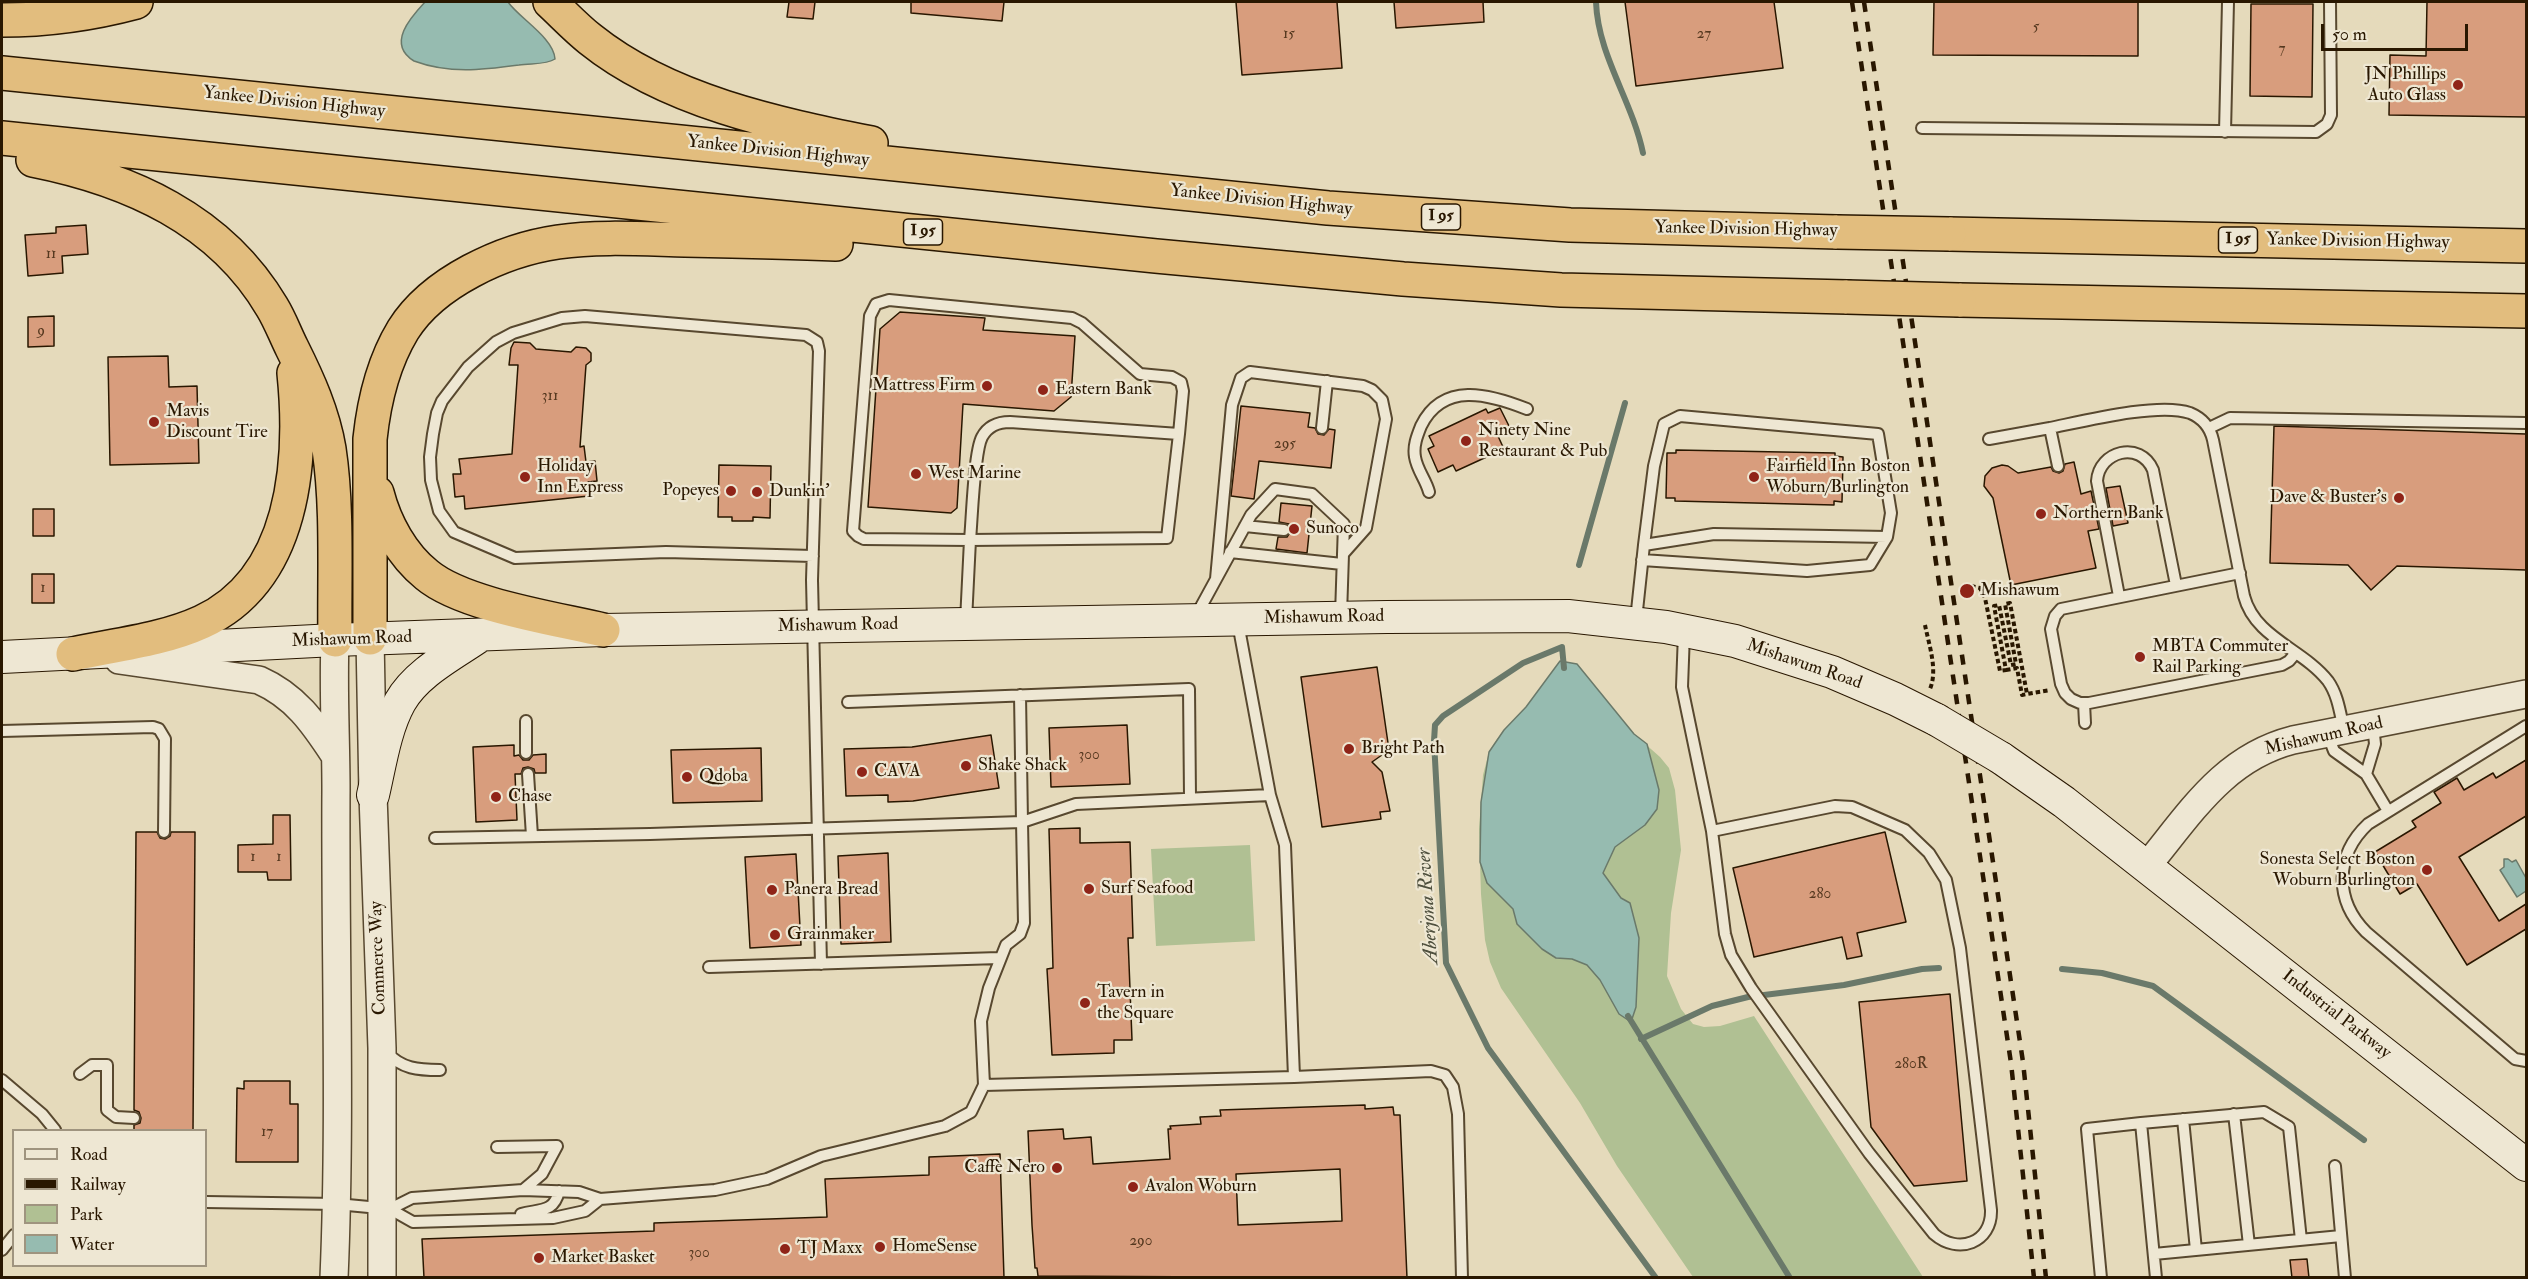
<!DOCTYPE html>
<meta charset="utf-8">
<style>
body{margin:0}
#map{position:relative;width:2528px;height:1279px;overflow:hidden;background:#e5dabb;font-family:"IM FELL Double Pica",serif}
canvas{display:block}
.frame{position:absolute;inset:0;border:3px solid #291700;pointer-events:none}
.legend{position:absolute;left:12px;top:1129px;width:195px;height:138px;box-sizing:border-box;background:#eee7d3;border:2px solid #9f947f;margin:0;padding:8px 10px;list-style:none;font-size:18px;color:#291700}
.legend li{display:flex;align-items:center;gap:12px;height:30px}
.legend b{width:30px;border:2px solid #9f947f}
.scale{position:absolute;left:2321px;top:24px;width:147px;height:27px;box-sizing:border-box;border:3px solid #291700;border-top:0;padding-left:8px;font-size:18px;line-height:21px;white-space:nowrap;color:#291700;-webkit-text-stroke:4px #eee7d3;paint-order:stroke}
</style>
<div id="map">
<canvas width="2528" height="1279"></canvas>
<div class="frame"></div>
<ul class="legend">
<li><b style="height:8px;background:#eee7d3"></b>Road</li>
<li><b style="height:8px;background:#291700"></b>Railway</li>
<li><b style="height:16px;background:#b0c093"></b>Park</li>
<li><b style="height:16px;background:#96bbb0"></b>Water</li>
</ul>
<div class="scale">50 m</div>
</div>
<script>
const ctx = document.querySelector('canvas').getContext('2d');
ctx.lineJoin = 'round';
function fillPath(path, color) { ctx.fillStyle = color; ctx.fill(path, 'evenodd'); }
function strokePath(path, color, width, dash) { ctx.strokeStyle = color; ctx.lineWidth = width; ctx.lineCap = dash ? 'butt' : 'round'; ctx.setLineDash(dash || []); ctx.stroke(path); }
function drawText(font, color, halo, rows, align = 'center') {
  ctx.font = font + ' "IM FELL Double Pica",serif'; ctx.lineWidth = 4.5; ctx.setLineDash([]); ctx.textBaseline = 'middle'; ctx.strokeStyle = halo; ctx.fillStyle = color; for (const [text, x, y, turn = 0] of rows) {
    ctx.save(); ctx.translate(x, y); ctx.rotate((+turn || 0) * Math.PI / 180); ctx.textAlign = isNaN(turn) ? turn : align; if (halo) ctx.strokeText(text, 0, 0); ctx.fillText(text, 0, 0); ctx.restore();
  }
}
const green = new Path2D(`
 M1560,661L1577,664L1634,734L1660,757L1669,768L1675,790L1681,850L1671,913L1667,976L1681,1009L1693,1024L1704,1027L1720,1026L1754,1016L1923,1277H1693L1617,1166L1580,1103L1501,988L1490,962L1485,940L1481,894L1479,829L1483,775L1489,752L1497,739L1526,707Z
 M1250,845L1255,941L1156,946L1151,849Z`);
const water = new Path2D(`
 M425,2H508C519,18 554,38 555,59C546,65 531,63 519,65C482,70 449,74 414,61C386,44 411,17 425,2Z
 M1560,661L1577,664L1634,734L1647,744L1659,790L1657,809L1645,825L1615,847L1603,873L1621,898L1630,903L1639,938L1636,1007L1631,1022L1619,1014L1600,980L1587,965L1572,959L1556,958L1542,949L1517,924L1513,909L1487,883L1480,862L1481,802L1489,752L1504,730L1526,707Z
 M2504,859H2508L2512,862L2516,860L2526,878V891L2517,897L2500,870L2504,867Z`);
const stream = new Path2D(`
 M1596,2C1598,56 1632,100 1643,153
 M1579,565L1625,403
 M1564,668L1562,647L1523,663L1443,716L1435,725L1434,741L1446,963L1488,1048L1656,1278
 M2062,969L2102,973L2153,986L2364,1140
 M1628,1016L1790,1278
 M1641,1039L1712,1006L1748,997L1844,985L1922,969L1939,968`);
const building = new Path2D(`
 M789,2H815L813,19L787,17Z
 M911,2H1004L1002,21L911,13Z
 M1236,2H1337L1342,68L1242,75Z
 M1394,2H1483L1484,22L1396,28Z
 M1625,2H1774L1783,68L1636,86Z
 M1934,2H2138V56L1933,55Z
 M2427,2H2526V117L2389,115L2390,55L2426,56Z
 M2251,4H2313L2312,97L2250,96Z
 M86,225L88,254L62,256L63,273L28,276L25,235L56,233V227Z
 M900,312L985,318L983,330L1075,336L1071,397L1054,411L963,404L957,508L951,513L868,507L880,329Z
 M54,316V346L28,347V317Z
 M514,342L530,343L536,349L571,352L576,347L586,348L591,353V361L586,365L580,447L584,446L586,462L595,461L597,481L588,482L589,496L465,509L464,496L455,497L453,474H461L459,459L512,454L518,365H509L511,348Z
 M168,356L169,387L197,386L199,463L110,465L108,357Z
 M1241,406L1310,413L1308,427L1315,428L1318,434L1324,435L1329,429L1335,430L1331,468L1259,461L1254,499L1231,496Z
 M1500,408L1510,428L1497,434L1504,449L1456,471L1453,465L1438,472L1428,449L1434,446L1429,436L1486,409L1488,413Z
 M2274,426L2526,434V570L2397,566L2371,590L2348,565L2270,563Z
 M1676,450L1835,453V456L1843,457L1842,502L1834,501V505L1675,501V498H1666L1667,453H1676Z
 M2074,462L2081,494L2091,491L2099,529L2088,531L2096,568L2011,585L1993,498L1984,486L1985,476L1992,468L2002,465L2008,466L2018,473L2051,467L2053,471L2059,473L2063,471L2065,464Z
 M719,465L771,466L770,518L753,517V521H732V517H718Z
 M2120,486L2128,523L2113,526L2106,488Z
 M1281,503L1312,506L1307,553L1276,549L1278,537H1287L1291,531L1289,524L1279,522Z
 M33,509H54V536H33Z
 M32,574H54V603H32Z
 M1377,667L1389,750L1372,762L1382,772L1390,811L1380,812L1381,819L1322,827L1301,677Z
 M1127,725L1130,784L1051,787L1049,728Z
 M991,735L999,788L913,801L888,802V795L846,796L844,749L912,747Z
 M514,745V756L519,755L523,760H529L533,755L546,754V773H535L534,769L528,767L523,768L521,774H515L517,820L476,822L473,747Z
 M761,748L762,801L673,803L671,750Z
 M2526,760V816L2459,857L2499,921L2526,904V929L2467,965L2417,884L2400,894L2375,852L2416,827L2412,821L2441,803L2434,792L2457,778L2464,790L2493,773L2496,778Z
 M273,815H290L291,880H268L267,872H238V845L273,844Z
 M1080,828V843L1130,842L1133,938H1128L1132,1040H1114V1053L1052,1055L1047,969L1053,968L1049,829Z
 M136,832H157L160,838L165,839L170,836L171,832H195L193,1131H134V1125L140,1123L141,1118L139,1112L134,1110Z
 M1885,832L1906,922L1857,933L1862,956L1847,959L1842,937L1754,957L1733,868Z
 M888,853L891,942L841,944L838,856Z
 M796,854L801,945L750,948L745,857Z
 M1950,994L1967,1181L1914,1186L1871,1127L1859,1002Z
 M244,1081H290V1104H298V1162H236L237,1088L244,1089Z
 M1365,1105V1109L1393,1107L1394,1115H1400L1407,1278L1038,1276L1037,1268H1035L1032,1225L1028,1131L1063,1129L1064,1139L1091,1137L1093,1164L1170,1159L1168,1129H1171L1170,1126L1201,1124L1200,1117L1221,1116L1220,1110ZM1340,1169L1342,1221L1238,1225L1236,1174Z
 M1000,1154L1004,1278H424L422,1239L654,1231V1223L827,1217L825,1179L929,1175V1157Z
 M2307,1259L2309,1278H2292L2290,1260Z`);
const path = new Path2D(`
 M1971,586L1980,588L1985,598L2000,671L2006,670L1994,606L1999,605L2011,665L2016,664L2005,604L2010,603L2027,694L2050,690
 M1925,625C1929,645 1938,670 1930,689
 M2006,670L2017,668L2022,695L2027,694`);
const service = new Path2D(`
 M1922,128L2316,132L2327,124L2331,115L2330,2
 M2225,132L2228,2
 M1010,422L1179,434L1167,538L970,540C972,519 974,452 982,437C988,426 998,422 1010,422Z
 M1322,428L1327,381
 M2209,428L2230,418L2526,423
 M1989,439L2050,428
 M2058,466L2050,428C2084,421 2159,402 2190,413C2202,418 2210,427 2213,440L2244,596C2255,638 2303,649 2328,681C2338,695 2340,713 2344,730
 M1429,492C1426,480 1417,470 1415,457C1413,446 1417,436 1421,426C1443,381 1489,394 1527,409
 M1245,526L1284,530
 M1230,552L1342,564
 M813,556L666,552L515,558L454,532L439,511L431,480L430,457L433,434L437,413L442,401L468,367L496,342L513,333L562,318L585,316L806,335L817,342L819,351C817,427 814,504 812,580L821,964
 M1642,560L1807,571L1870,565L1887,537
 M2240,573L2061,609L2055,616L2051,629L2061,684L2065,693L2071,699L2080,703H2089L2282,665L2289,661L2295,654
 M1216,579L1232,405L1241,378L1250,372L1363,386L1372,390L1382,400L1386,419L1366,528L1343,554
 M2119,596L2097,481C2099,451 2140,440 2153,470L2176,585
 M1197,614L1251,515L1275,489L1312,494L1344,524L1341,615
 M1636,620L1644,545L1714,534L1887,537L1891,513L1878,434L1680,416L1664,424L1654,466L1644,545
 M966,621L970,540L864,539L858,536L853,531L870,316L876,304L889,300L1072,318L1082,323L1140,374L1172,377L1181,382L1183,391L1179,434
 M1684,633L1682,687L1712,831L1725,934L1731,955L1751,988L1869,1153L1934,1234C1958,1255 1992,1243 1991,1210L1960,948L1946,880L1929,853L1905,830L1852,807L1835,806L1712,831
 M848,702L1189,689L1190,797
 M2084,703L2085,723
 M526,721V753
 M2526,726L2368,824C2335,855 2334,900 2366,932L2515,1059L2526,1061
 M2,731L153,727L159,729L165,739L164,832
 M2327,733L2334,751L2366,774L2388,811
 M528,774L532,836
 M2366,774L2375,744L2373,725
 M1270,795L1285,845L1294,1077
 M435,838L650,834L1022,822L1020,695
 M709,967L999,958
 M386,1052C402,1069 418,1070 440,1070
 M80,1074L92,1065H107V1110L116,1117L134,1118
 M2,1080L42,1114L55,1130
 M984,1085L1294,1077L1431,1071L1445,1075L1453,1087L1458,1114L1462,1278
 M2234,1114L2249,1245
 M2183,1119L2196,1250
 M497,1147L557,1146L542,1174L523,1190
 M2335,1166L2345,1278
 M206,1202L337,1204L390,1209L413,1222L553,1218L585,1211L600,1199
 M390,1209L412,1198L523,1190L579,1192L600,1199L715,1190L767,1179L821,1156L945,1126L971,1112L984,1085L981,1021L989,988L1006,945L1020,934L1024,923L1022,822L1076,804L1270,795L1238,623
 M521,1214C540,1209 554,1213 559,1191
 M2,1250L14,1235
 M2154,1254L2341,1236
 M2101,1278L2087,1129L2141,1123
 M2156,1278L2141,1123L2264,1112L2289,1127L2301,1240`);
const tertiary = new Path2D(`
 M370,638L373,795L382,1048V1278
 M119,660L259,680C295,696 313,722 334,754
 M2146,867C2190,814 2223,758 2293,740L2526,694
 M334,1278C341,1115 335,953 336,790C336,740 333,690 335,640`);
const secondary = new Path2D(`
 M2,657L335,640L603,630L1387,617L1568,616L1666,627L1735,641L1832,672L1895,699L1937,720
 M2001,758L2064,802L2526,1165
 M373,795C380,765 385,729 400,702C417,672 454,654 481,635`);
const motorway = new Path2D(`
 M550,2C563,14 576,28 590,39C667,101 777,124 871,143
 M2,20C48,20 91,14 136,2
 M2,73L1328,208L1570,225L1837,232
 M2,138L1156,256L1403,279L1561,290L1847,297
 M33,160C129,179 220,219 272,307C280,320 285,334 292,348C308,380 323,413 329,449C338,508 334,580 335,640
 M1949,234L2526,246
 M1959,300L2526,311
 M377,493C385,524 402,555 427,575C463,605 557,619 603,630
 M370,638V439C374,401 383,363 403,330C433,282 503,250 558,242C599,236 643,239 685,240C736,241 786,242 836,244
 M73,654C115,645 163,640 202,622C295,579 303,461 294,373`);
const rail = new Path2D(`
 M1852,2L2011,1063L2034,1278
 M1864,2L2023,1062L2046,1278`);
const secondaryBridge = new Path2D(`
 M1937,720L2001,758`);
const motorwayBridge = new Path2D(`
 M1837,232L1949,234
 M1847,297L1959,300`);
const markers = [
 [2458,85,6,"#8f2418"],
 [987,386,6,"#8f2418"],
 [1043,390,6,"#8f2418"],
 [154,422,6,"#8f2418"],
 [1466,441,6,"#8f2418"],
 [916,474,6,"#8f2418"],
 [525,477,6,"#8f2418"],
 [1754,477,6,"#8f2418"],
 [731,491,6,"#8f2418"],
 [757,492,6,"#8f2418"],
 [2399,498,6,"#8f2418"],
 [2041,514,6,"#8f2418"],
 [1294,529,6,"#8f2418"],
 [1967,591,8,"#8f2418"],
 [2140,657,6,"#8f2418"],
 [1349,749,6,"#8f2418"],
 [966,766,6,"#8f2418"],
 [862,772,6,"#8f2418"],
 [687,777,6,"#8f2418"],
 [496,797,6,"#8f2418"],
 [2427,870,6,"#8f2418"],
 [1089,889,6,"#8f2418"],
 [772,890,6,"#8f2418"],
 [775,935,6,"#8f2418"],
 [1085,1003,6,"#8f2418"],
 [1057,1168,6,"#8f2418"],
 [1133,1187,6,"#8f2418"],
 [880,1247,6,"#8f2418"],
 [785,1249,6,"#8f2418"],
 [539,1258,6,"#8f2418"]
];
const numberNames = [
 ["5",2036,28],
 ["15",1289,35],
 ["27",1704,35],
 ["7",2282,50],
 ["11",51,255],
 ["9",41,332],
 ["311",550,397],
 ["295",1285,445],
 ["1",43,589],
 ["300",1089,756],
 ["1",253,858],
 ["1",279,858],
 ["280",1820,895],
 ["280R",1911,1065],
 ["17",267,1133],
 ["290",1141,1242],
 ["300",699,1254]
];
const shields = [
 [1441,217,39],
 [923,232,39],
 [2238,240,39]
];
const shieldNames = [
 ["I 95",1441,217],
 ["I 95",923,232],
 ["I 95",2238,240]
];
const poiNames = [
 ["JN Phillips",2446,75,"right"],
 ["Auto Glass",2446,96,"right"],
 ["Mattress Firm",975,386,"right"],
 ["Eastern Bank",1055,390],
 ["Mavis",166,412],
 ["Discount Tire",166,433],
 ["Ninety Nine",1478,431],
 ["Restaurant & Pub",1478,452],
 ["Holiday",537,467],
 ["Inn Express",537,488],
 ["Fairfield Inn Boston",1766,467],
 ["Woburn/Burlington",1766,488],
 ["West Marine",928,474],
 ["Popeyes",719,491,"right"],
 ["Dunkin'",769,492],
 ["Dave & Buster's",2387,498,"right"],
 ["Northern Bank",2053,514],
 ["Sunoco",1306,529],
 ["Mishawum",1980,591],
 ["MBTA Commuter",2152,647],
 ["Rail Parking",2152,668],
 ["Bright Path",1361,749],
 ["Shake Shack",978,766],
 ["CAVA",874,772],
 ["Qdoba",699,777],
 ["Chase",508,797],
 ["Sonesta Select Boston",2415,860,"right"],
 ["Woburn Burlington",2415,881,"right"],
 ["Surf Seafood",1101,889],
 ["Panera Bread",784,890],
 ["Grainmaker",787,935],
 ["Tavern in",1097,993],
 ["the Square",1097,1014],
 ["Caffè Nero",1045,1168,"right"],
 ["Avalon Woburn",1145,1187],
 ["HomeSense",892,1247],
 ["TJ Maxx",797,1249],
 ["Market Basket",551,1258]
];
const streetNames = [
 ["Yankee Division Highway",294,103,6],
 ["Yankee Division Highway",778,152,6],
 ["Yankee Division Highway",1261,201,6],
 ["Yankee Division Highway",1746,230,1],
 ["Yankee Division Highway",2358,242,1],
 ["Mishawum Road",1324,618,-1],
 ["Mishawum Road",838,626,-1],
 ["Mishawum Road",352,640,-2],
 ["Mishawum Road",1804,665,19],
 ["Mishawum Road",2324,737,-13],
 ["Commerce Way",379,958,-92],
 ["Industrial Parkway",2336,1015,38]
];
const waterNames = [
 ["Aberjona River",1429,906,-94]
];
fillPath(green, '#b0c093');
fillPath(water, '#96bbb0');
strokePath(water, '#6a796a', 1.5);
strokePath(stream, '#6a796a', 6);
fillPath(building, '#d89d7d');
strokePath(building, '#291700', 1.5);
strokePath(service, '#58482f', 14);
strokePath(tertiary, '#58482f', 30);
strokePath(secondary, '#291700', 34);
strokePath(motorway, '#291700', 36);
strokePath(path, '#291700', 4, [4.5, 3]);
strokePath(service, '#eee7d3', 10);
strokePath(tertiary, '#eee7d3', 27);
strokePath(secondary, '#eee7d3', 32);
strokePath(motorway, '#e2bd7e', 33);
strokePath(rail, '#291700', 4.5, [10, 10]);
strokePath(secondaryBridge, '#291700', 34, []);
strokePath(motorwayBridge, '#291700', 36, []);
strokePath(secondaryBridge, '#eee7d3', 32);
strokePath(motorwayBridge, '#e2bd7e', 33);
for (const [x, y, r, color] of markers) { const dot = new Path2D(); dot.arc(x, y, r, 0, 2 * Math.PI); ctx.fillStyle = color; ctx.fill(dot); strokePath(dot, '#eee7d3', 2); }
drawText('15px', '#55381f', null, numberNames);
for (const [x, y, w] of shields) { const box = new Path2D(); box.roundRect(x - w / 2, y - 13, w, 26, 4.5); ctx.fillStyle = '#eee7d3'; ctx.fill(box); strokePath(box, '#291700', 1.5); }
drawText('bold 16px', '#291700', null, shieldNames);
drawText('18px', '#291700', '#eee7d3', poiNames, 'left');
drawText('18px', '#291700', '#eee7d3', streetNames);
drawText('italic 20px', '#4f503e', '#eee7d3', waterNames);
</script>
